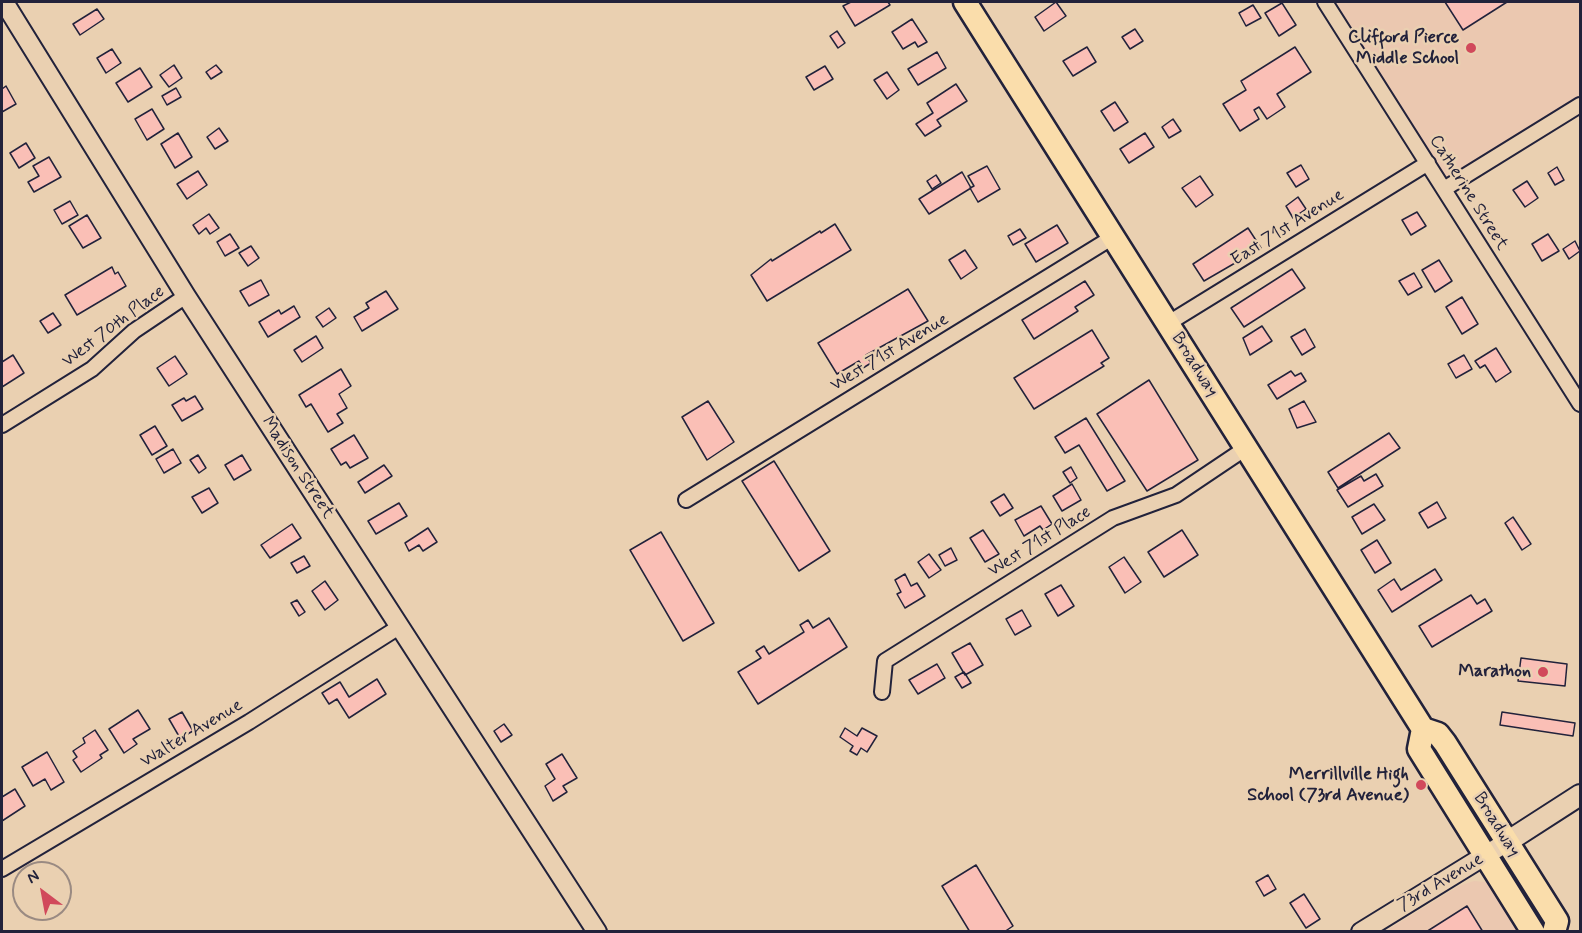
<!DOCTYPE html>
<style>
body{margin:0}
#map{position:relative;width:1582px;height:933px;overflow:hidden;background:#ead0b1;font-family:Mynerve,sans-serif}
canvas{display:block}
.frame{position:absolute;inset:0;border:3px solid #22223b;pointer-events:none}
.north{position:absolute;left:12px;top:861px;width:60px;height:60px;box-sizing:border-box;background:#ead0b1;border:2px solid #9a8a82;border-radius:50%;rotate:328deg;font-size:16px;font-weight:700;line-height:24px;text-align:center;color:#22223b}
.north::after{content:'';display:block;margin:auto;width:21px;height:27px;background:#d1495b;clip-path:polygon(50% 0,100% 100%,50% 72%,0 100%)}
</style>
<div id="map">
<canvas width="1582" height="933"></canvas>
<div class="frame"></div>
<div class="north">N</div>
</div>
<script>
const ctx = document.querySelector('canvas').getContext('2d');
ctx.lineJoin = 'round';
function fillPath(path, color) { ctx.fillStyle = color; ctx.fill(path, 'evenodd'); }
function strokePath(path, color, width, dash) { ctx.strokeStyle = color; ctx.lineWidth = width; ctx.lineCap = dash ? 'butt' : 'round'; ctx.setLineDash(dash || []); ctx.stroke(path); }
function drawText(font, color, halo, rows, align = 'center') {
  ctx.font = font + ' Mynerve,sans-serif'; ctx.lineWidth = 5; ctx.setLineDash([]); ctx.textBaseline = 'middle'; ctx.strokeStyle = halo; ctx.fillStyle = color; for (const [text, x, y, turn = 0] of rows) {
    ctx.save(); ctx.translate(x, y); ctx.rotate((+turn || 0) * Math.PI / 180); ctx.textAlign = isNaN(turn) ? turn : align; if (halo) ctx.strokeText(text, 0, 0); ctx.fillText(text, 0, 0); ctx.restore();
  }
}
const built = new Path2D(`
 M1332,2H1580V95L1443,180Z
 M1474,881L1485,882L1497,890L1523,932H1384L1459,886Z`);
const building = new Path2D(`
 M851,2H888L890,5L855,26L843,6Z
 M1056,2L1066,16L1044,31L1035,17Z
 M1445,2H1507L1463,30Z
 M1282,3L1296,25L1279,36L1265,13Z
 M1253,5L1261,18L1246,26L1239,13Z
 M97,9L104,19L80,35L73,24Z
 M912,19L927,42L918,47L915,42L903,49L892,32Z
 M1135,29L1143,41L1130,49L1122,37Z
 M837,31L845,43L838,48L830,36Z
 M1087,47L1096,62L1073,76L1063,61Z
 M1295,47L1311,72L1277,94L1285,107L1267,119L1259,107L1254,110L1259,119L1240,131L1223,104L1246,90L1241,81Z
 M112,49L121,63L106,73L97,58Z
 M937,52L946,68L918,85L908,69Z
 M174,65L182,78L169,87L160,75Z
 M216,65L222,72L211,79L206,72Z
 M825,66L833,79L814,90L806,77Z
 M140,68L152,87L128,102L116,83Z
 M887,72L899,90L887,99L874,80Z
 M956,84L967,101L937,120L941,126L925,136L916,124L933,113L927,103Z
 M6,86L16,104L2,112V89Z
 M176,88L181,97L167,105L162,96Z
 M1115,102L1128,122L1114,131L1101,111Z
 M152,109L164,129L147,140L135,119Z
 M1173,119L1181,131L1169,138L1162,127Z
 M219,128L228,141L215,149L207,137Z
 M178,133L192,157L175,168L161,144Z
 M1145,133L1154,147L1129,163L1120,149Z
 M26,143L35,158L19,168L10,153Z
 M49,157L61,177L34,192L28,182L39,176L33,166Z
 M1301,165L1309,179L1296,187L1287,173Z
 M987,166L1000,189L978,202L970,188L974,186L968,176Z
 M1557,167L1564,180L1555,185L1548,173Z
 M198,171L207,185L187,199L177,184Z
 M962,172L971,188L929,214L919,199Z
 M936,175L941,183L932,189L927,181Z
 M1200,176L1213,195L1196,207L1182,188Z
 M1527,181L1538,198L1525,207L1513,190Z
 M1298,197L1306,209L1293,218L1286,206Z
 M70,201L78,215L62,224L54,210Z
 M1417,212L1426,226L1411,235L1402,220Z
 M209,214L219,228L210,234L206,228L199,234L193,225Z
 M87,215L101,238L83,248L69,226Z
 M835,224L851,250L767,301L751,275L771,259L772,261L820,231L821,233Z
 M1057,225L1068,243L1036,262L1025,244Z
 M1248,228L1261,248L1204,281L1193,264Z
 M1020,229L1026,238L1013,245L1008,236Z
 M230,234L239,248L225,256L217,242Z
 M1548,234L1559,251L1542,261L1532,244Z
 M1575,241L1580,251L1569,259L1563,249Z
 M251,246L259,258L248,266L239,253Z
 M965,250L977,268L961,279L949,260Z
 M1439,260L1452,281L1435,292L1422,270Z
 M112,267L115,274L118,272L126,286L77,315L65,295Z
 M1292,269L1305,288L1244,327L1231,308Z
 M1414,273L1422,287L1408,295L1399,281Z
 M261,280L269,295L249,306L240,291Z
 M1085,281L1094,295L1075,307L1078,311L1034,339L1022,320Z
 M908,289L928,321L866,355L871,363L863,368L859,361L837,374L818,343Z
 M386,291L398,309L362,331L354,317L369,308L366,303Z
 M1462,297L1478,324L1462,334L1446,307Z
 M294,306L300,317L268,337L259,322L279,310L281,314Z
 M329,308L336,318L323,327L316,317Z
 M53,313L61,325L48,333L40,321Z
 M1262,326L1272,341L1250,355L1243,338Z
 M1305,329L1315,347L1302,355L1291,337Z
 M1092,330L1109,358L1101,363L1104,366L1034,409L1014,378Z
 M316,336L323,348L302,362L294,350Z
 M1496,348L1511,372L1496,382L1485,365L1480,368L1475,361Z
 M13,355L24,373L2,387V362Z
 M1464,355L1472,369L1456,378L1448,364Z
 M175,356L187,374L169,386L157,368Z
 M341,369L351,386L339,394L347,408L337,414L343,423L328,432L311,404L306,407L299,395Z
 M1291,371L1295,376L1301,373L1306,381L1277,399L1268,385Z
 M1149,380L1198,460L1147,491L1097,414Z
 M195,396L203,409L182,421L172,405L184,398L186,401Z
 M708,401L734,442L707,460L682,417Z
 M1304,401L1316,422L1297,428L1289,409Z
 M1086,418L1125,481L1107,491L1079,445L1065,453L1055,437Z
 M155,426L167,446L152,455L140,435Z
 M1389,433L1400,448L1338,488L1328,472Z
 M354,435L368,458L350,468L346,462L341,465L331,449Z
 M173,449L181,463L164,473L156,459Z
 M198,455L206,468L199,473L190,460Z
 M242,455L251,470L234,480L225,465Z
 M774,461L830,551L799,571L742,481Z
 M384,465L392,476L365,493L358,482Z
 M1071,467L1077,478L1070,483L1063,472Z
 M1376,474L1383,486L1348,507L1337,490L1361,476L1364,481Z
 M1072,484L1081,500L1062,511L1053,496Z
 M209,488L218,503L202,513L192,497Z
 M1004,494L1013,508L1000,516L991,502Z
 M1437,502L1446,518L1428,528L1419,513Z
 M399,503L407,516L376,534L368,521Z
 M1374,504L1385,520L1362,534L1352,517Z
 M1041,506L1052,524L1043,530L1040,526L1024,536L1015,520Z
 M1513,517L1531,544L1522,550L1505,523Z
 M292,524L301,538L270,558L261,545Z
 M428,528L437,542L423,551L419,545L409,551L405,543Z
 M983,530L999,554L985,562L970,538Z
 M1182,530L1198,555L1164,577L1148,552Z
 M661,532L714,623L683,641L630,550Z
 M1377,540L1391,563L1375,573L1361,550Z
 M951,548L957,560L945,566L939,555Z
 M929,554L941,570L929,578L918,562Z
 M304,556L310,566L297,573L291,563Z
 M1124,557L1141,582L1125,593L1109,567Z
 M1435,569L1442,580L1392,612L1378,590L1394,579L1401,590Z
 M905,574L911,586L917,583L925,596L905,608L897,594L901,592L895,580Z
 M325,581L338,600L325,610L312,591Z
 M1061,585L1074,606L1058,616L1045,594Z
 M1471,595L1477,604L1485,599L1492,611L1432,647L1419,626Z
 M297,600L305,612L299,616L291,603Z
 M1022,610L1031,626L1015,635L1006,619Z
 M829,618L847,647L758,704L738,672L761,658L756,651L764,646L769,654L804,632L800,625L808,620L813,628Z
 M970,643L983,665L965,675L952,653Z
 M1521,658L1567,664L1565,686L1518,681Z
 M937,664L945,678L918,694L909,680Z
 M964,672L971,683L962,688L955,677Z
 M377,679L386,694L349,718L337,699L329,704L322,693L340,682L349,697Z
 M138,710L150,729L133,739L137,744L124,753L109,729Z
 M182,712L193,731L180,738L169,719Z
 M1502,712L1575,723L1573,736L1500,725Z
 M504,724L512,735L501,742L494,731Z
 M845,728L857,736L862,728L877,736L867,752L861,748L857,755L850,751L853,746L840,737Z
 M95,730L108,750L100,755L102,758L81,772L73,760L77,757L73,751L85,743L83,738Z
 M47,752L64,782L51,790L45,779L33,786L22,767Z
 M562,754L577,778L563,786L567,792L553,801L545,786L555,779L546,764Z
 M15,789L25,806L2,821V797Z
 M976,865L1013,926L1004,932H970L942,886Z
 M1268,875L1276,889L1264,896L1256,882Z
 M1304,894L1320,919L1306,928L1290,903Z
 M1467,906L1483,932H1426Z`);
const minor = new Path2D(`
 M1325,2L1580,404
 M1444,189L1580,105
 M1167,324L1428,163
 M2,425L92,369L134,331L186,296
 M686,500L1113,237
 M882,692L885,661L1113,518L1176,495L1246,448
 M2,869L249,722L399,627`);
const tertiary = new Path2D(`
 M4,2L186,296L597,932
 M1361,932L1507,842`);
const secondary = new Path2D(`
 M1507,842L1580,795`);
const primary = new Path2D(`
 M965,2L1423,729L1438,734L1445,743L1557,921L1554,932
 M1423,729L1419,749L1533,932`);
const markers = [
 [1471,48,6,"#d1495b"],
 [1543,672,6,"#d1495b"],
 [1421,785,6,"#d1495b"]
];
const poiNames = [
 ["Clifford Pierce",1459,38],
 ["Middle School",1459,59],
 ["Marathon",1531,672],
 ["Merrillville High",1409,775],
 ["School (73rd Avenue)",1409,796]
];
const streetNames = [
 ["Catherine Street",1468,193,58],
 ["East 71st Avenue",1288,228,-32],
 ["West 70th Place",114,327,-37],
 ["West 71st Avenue",890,353,-31],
 ["Broadway",1194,365,58],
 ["Madison Street",297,468,57],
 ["West 71st Place",1040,542,-32],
 ["Walter Avenue",192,734,-31],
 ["Broadway",1496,825,58],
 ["73rd Avenue",1441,883,-31]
];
fillPath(built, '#ebc8b0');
fillPath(building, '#fabfb6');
strokePath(building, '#22223b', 1.5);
strokePath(minor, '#22223b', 18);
strokePath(tertiary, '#22223b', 22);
strokePath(secondary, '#22223b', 24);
strokePath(primary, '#22223b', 27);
strokePath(minor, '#ead0b1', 14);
strokePath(tertiary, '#ead0b1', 18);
strokePath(secondary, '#ead0b1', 20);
strokePath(primary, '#faddab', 22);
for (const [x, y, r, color] of markers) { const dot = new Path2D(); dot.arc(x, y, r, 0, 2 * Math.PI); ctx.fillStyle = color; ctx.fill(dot); strokePath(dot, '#ead0b1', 2); }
drawText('bold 18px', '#22223b', '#ead0b1', poiNames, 'right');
drawText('18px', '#22223b', '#ead0b1', streetNames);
</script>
